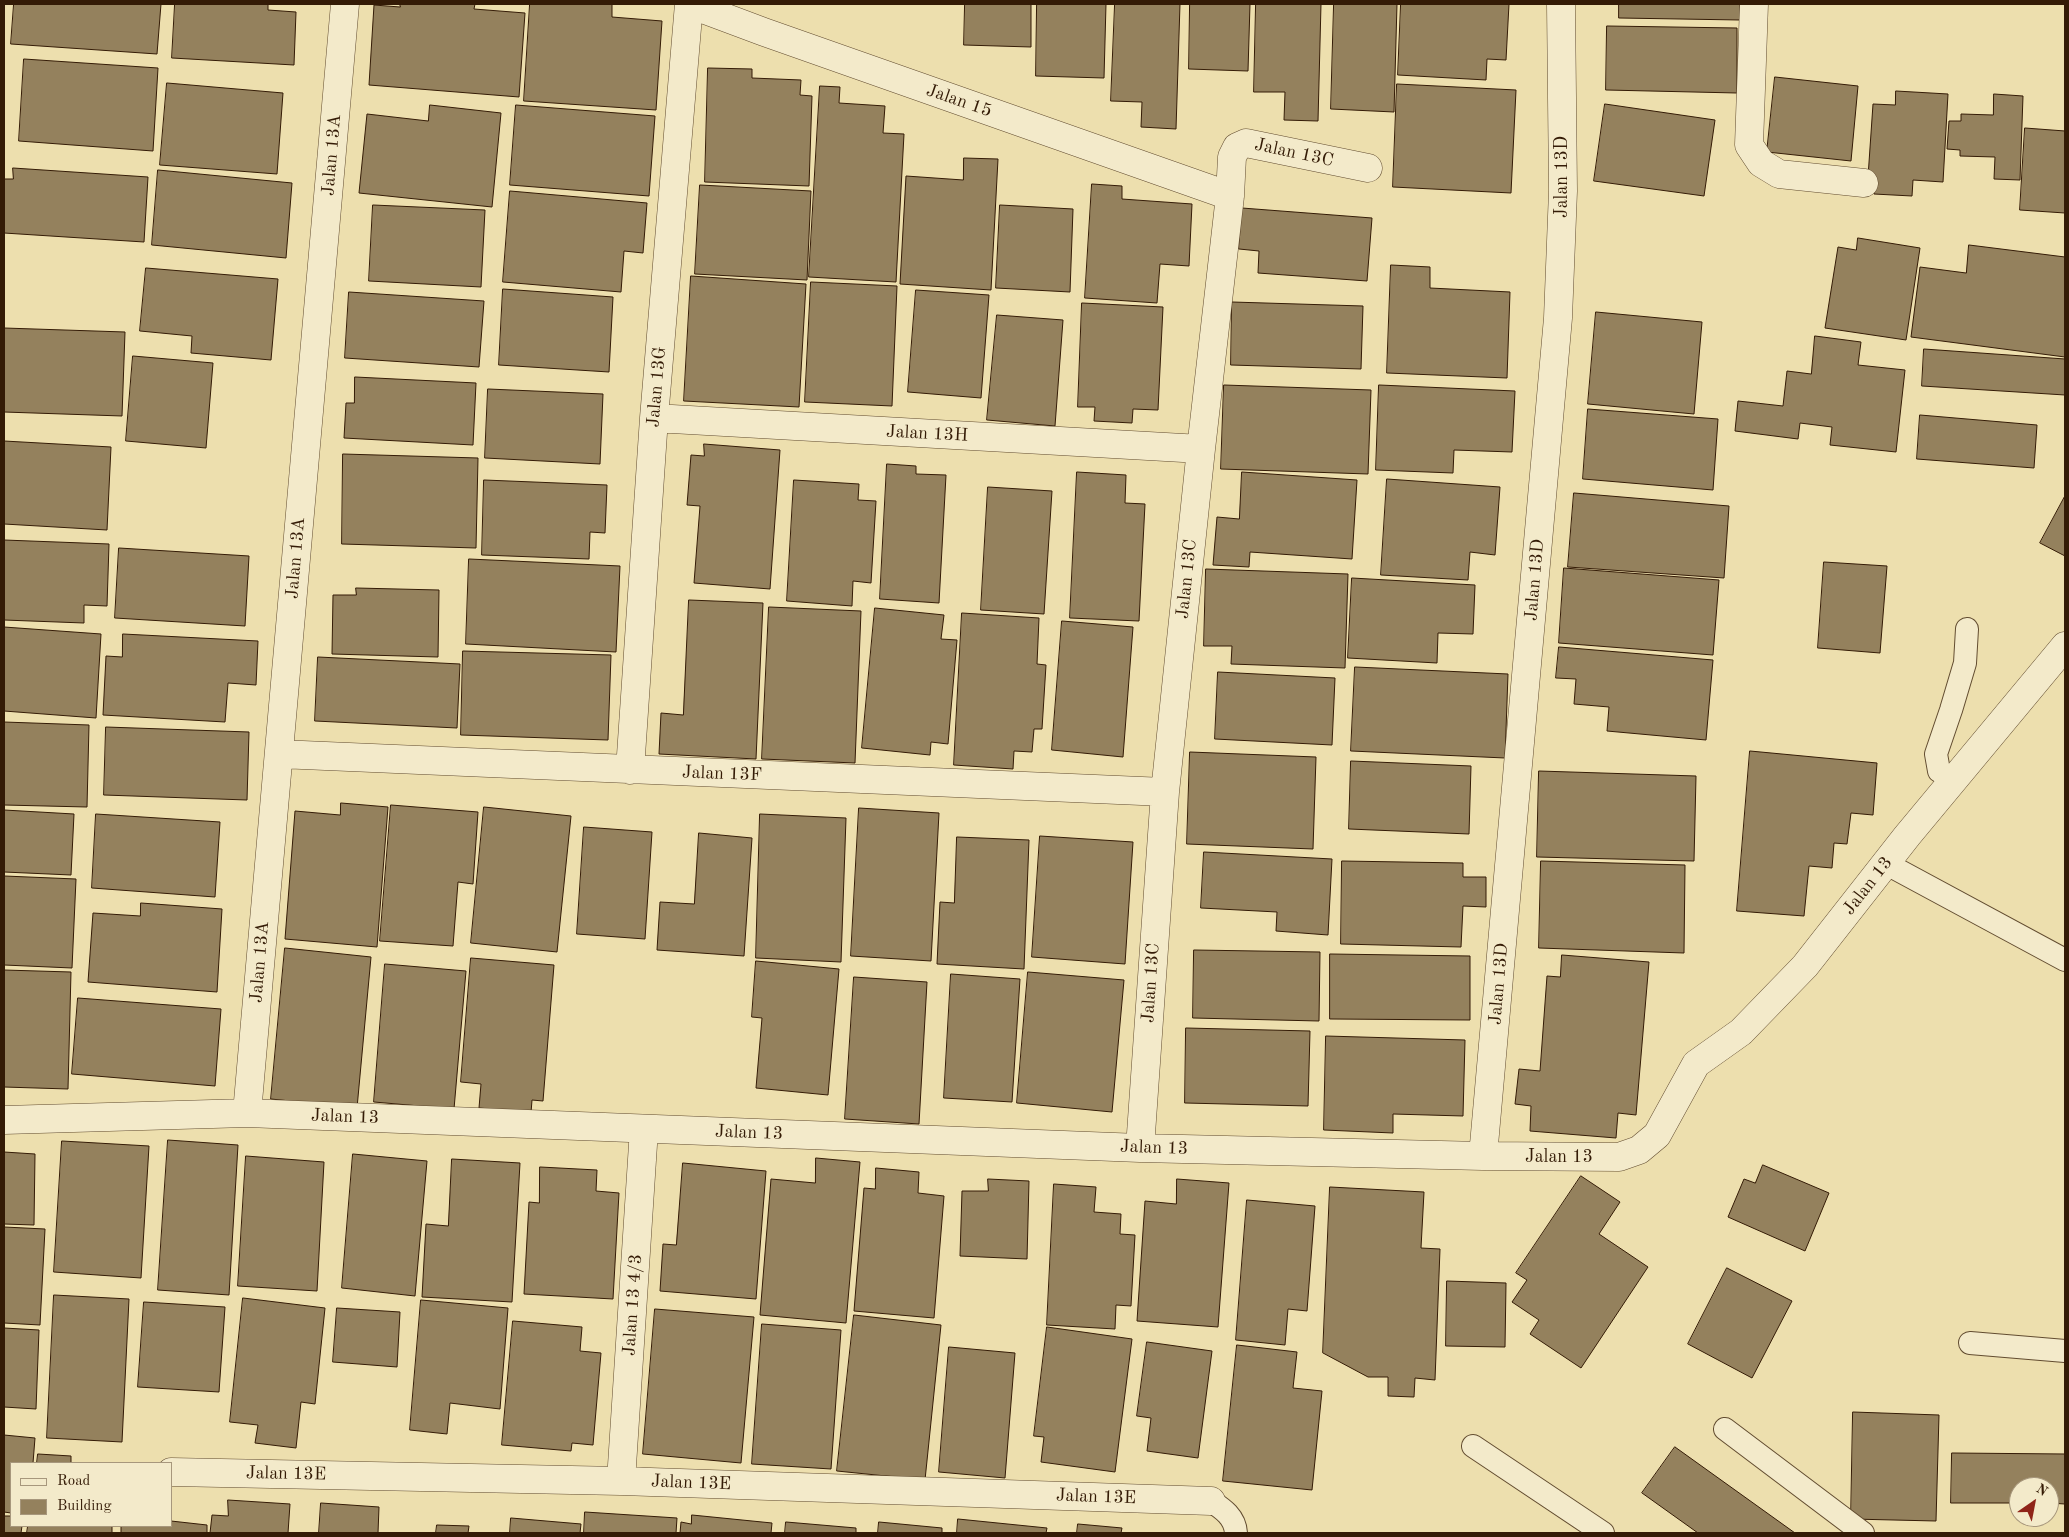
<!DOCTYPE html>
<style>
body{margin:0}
#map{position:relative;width:2069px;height:1537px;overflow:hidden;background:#eddfae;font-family:"Old Standard TT",serif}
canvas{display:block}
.frame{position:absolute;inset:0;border:5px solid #341b06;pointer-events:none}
.legend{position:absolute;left:10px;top:1462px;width:162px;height:65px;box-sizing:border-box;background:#f3eaca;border:1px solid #a7977c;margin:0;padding:6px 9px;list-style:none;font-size:15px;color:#341b06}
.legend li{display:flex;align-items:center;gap:10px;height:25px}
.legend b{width:25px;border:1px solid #a7977c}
.north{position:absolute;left:2009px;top:1477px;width:50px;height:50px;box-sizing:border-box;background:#f3eaca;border:1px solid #a7977c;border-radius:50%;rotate:33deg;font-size:14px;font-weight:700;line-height:20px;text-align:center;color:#341b06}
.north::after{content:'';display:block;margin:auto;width:18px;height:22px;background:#8f2418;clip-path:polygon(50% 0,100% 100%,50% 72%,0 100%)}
</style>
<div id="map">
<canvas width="2069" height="1537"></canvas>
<div class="frame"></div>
<ul class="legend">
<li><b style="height:6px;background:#f3eaca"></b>Road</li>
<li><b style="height:14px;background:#94815d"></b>Building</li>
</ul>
<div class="north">N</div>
</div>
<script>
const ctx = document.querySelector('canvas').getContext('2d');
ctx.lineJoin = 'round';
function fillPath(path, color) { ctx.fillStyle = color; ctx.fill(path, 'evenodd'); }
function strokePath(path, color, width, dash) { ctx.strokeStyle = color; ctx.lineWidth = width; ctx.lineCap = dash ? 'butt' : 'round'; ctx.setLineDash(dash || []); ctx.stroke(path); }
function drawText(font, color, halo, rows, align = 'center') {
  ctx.font = font + ' "Old Standard TT",serif'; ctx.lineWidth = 4; ctx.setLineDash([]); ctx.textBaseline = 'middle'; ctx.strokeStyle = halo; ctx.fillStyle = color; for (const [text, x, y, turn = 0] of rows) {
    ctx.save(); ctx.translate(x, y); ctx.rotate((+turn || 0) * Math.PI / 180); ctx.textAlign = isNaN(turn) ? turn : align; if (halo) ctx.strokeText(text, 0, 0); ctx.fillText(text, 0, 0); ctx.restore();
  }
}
const building = new Path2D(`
 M14,4H161L157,54L11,44Z
 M175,4H268V10L296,12L294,65L172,58Z
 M400,4H475L474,9L525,13L519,97L369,85L374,5L400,7Z
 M530,4H612V17L662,21L656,110L524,101Z
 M965,4H1031V47L964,45Z
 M1037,4H1106L1104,78L1036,76Z
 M1115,4H1180L1176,129L1141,127L1142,102L1111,101Z
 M1190,4H1250L1248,71L1189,69Z
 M1256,4H1321L1318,121L1284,120L1285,92H1254Z
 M1334,4H1397L1394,112L1331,109Z
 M1401,4H1509L1506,60L1487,59L1486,80L1398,75Z
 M1619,4H1740V20L1619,18Z
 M1607,26L1737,28V93L1606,90Z
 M24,59L158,68L153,151L19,141Z
 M708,68L752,69V78L801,80L800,95L812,96L809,186L705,182Z
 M1775,77L1858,86L1851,161L1767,152Z
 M167,83L283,93L277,174L160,165Z
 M1397,84L1516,90L1511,193L1393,187Z
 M820,86L840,87L839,103L885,106L883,133L904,134L896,282L809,277Z
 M1896,91L1948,94L1943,182L1913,180L1912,196L1874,194V177H1868L1873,104L1895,105Z
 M1994,94L2023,96L2020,180L1994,179L1995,157L1960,156V150L1947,149L1949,121H1961V114L1993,115Z
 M1605,104L1715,120L1704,196L1594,181Z
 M430,105L501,113L492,207L359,193L367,114L428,121Z
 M516,105L655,116L649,196L510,185Z
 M2025,128L2065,131V213L2020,210Z
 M964,158L998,159L991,290L900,284L906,176L963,180Z
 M13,168L148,177L144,242L4,233V179H13Z
 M158,170L292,183L286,258L152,245Z
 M1092,184L1122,186V199L1192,204L1189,266L1160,264L1157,303L1085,298Z
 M700,185L811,191L807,280L695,274Z
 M510,191L647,203L643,253L624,251L621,292L503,282Z
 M373,205L485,210L481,287L369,281Z
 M1000,205L1073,209L1070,292L996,288Z
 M1242,208L1372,218L1367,281L1258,273L1259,251L1239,249Z
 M1858,238L1920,248L1906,340L1825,328L1838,247L1856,250Z
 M1969,245L2065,257V357L1911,337L1920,267L1966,273Z
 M1391,265L1430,267V288L1510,292L1507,378L1387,373Z
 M146,268L278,279L271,360L191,353L192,336L140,331Z
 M691,276L806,284L799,407L684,401Z
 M811,282L897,286L892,406L805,402Z
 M503,289L613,297L609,372L499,365Z
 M916,290L989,295L981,398L908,392Z
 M349,292L484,301L479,367L345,358Z
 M1232,302L1363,306L1361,369L1231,365Z
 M1082,303L1163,307L1158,410L1133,409L1132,423L1094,421L1095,407H1078Z
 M1596,312L1702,322L1694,414L1588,404Z
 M997,315L1063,320L1055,426L987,420Z
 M4,328L125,332L122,416L4,412Z
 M1815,336L1861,342L1858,365L1905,370L1896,452L1830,445L1832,427L1800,423L1798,439L1735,431L1738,401L1783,406L1787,371L1811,374Z
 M1924,349L2065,359V395L1922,386Z
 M133,356L213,363L206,448L126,441Z
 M355,377L476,383L473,445L344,438L346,403H354Z
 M1224,385L1371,390L1368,474L1221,469Z
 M1379,385L1515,391L1512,452L1454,450L1453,473L1376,470Z
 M488,389L603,394L600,464L485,458Z
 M1588,409L1718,419L1713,490L1583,479Z
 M1920,415L2037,425L2034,468L1917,459Z
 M4,441L111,447L107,530L4,524Z
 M704,444L780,450L770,589L694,583L700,506L687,505L691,455L704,456Z
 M343,454L478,458L476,548L342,544Z
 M887,464L916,466V474L946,475L939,603L880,599Z
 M1077,472L1126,475L1125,503L1145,504L1139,621L1070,618Z
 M1242,472L1357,480L1352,559L1250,552L1249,567L1213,565L1217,517L1239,519Z
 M1387,479L1500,487L1495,555L1470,552L1468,580L1381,575Z
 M484,480L607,485L605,533L590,532L589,559L482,555Z
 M794,480L859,484L858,500L876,501L871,583L853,581L852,606L787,601Z
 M988,487L1052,491L1044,614L981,610Z
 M1574,493L1729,506L1724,578L1568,567Z
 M2065,496V556L2040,543Z
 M4,540L109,544L107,606L84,605V623L4,620Z
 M119,548L249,556L245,626L115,618Z
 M469,559L620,566L616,652L466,644Z
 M1824,562L1887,566L1880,653L1818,648Z
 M1564,568L1719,580L1713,655L1559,643Z
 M1206,569L1348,574L1345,668L1231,664L1232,646H1204Z
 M1352,578L1475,585L1473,634L1438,633L1437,663L1348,658Z
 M356,588L439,590L438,657L332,654L333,595H356Z
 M689,600L763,603L756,759L659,754L661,713L683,715Z
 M769,607L861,611L855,763L762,759Z
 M875,608L944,615L941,639L957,640L948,744L931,742L930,755L862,748Z
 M962,613L1039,618L1037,664L1046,665L1042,729H1034L1032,752L1014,751L1013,769L954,765Z
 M1062,621L1133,627L1123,757L1052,750Z
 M4,627L101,634L96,718L4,711Z
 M123,634L258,641L256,685L228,683L225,722L103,715L106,656L122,657Z
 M1559,647L1713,660L1706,740L1607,731L1609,707L1574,704L1576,679L1556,678Z
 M463,651L611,655L608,740L461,735Z
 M318,657L460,664L457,728L315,721Z
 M1355,667L1508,674L1505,758L1351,751Z
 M1218,672L1335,678L1332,745L1215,739Z
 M4,722L89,725L87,807L4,805Z
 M106,727L249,732L247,800L104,795Z
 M1750,751L1877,763L1873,815L1851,813L1847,844L1834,843L1832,868L1809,866L1804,916L1737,911Z
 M1190,752L1316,757L1313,849L1187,844Z
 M1351,761L1471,766L1469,834L1349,829Z
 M1539,771L1696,776L1694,861L1537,857Z
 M341,803L388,807L377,947L285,939L295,811L340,815Z
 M391,805L478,812L473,884L458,882L453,946L380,941Z
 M484,807L571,816L557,952L471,943Z
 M859,808L939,813L931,961L851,956Z
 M4,810L74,814L71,875L4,872Z
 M96,814L220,822L215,897L92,888Z
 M760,814L846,818L841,962L756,958Z
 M584,827L652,832L645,939L577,934Z
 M699,833L752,838L744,956L657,950L660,902L694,904Z
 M1040,836L1133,842L1125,964L1032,957Z
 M957,837L1029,840L1024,969L937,964L940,902L954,903Z
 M1204,852L1332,859L1328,935L1276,931L1277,912L1201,908Z
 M1342,861L1463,863V877H1486V907L1463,906L1461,947L1341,944Z
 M1541,861L1685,865L1684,953L1539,948Z
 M4,876L76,879L72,968L4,965Z
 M141,903L222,909L217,992L88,982L93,913L140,916Z
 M285,948L371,957L357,1108L271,1099Z
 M1194,950L1320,952L1319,1021L1193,1018Z
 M1330,954L1470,956V1020L1330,1019Z
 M1562,955L1649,962L1636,1115L1618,1113L1616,1138L1530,1131L1531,1106L1515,1104L1519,1069L1540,1071L1547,976L1560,977Z
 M471,958L554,965L543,1101L532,1100L531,1113L479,1108L481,1084L461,1082Z
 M756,961L839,969L828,1095L756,1088L762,1018L752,1017Z
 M385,964L466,971L454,1109L374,1102Z
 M4,970L71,972L68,1089L4,1087Z
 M1028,972L1124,980L1112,1112L1017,1103Z
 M951,974L1020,979L1012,1102L944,1098Z
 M854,977L927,982L919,1124L845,1119Z
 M78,998L221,1009L215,1086L72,1074Z
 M1186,1028L1310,1031L1308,1106L1185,1103Z
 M1326,1036L1465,1040L1463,1116L1393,1114V1133L1324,1130Z
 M168,1140L238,1145L229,1295L158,1290Z
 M62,1141L149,1146L141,1278L54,1272Z
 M4,1152L35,1154L34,1225L4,1224Z
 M353,1154L427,1161L415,1296L342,1288Z
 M246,1156L324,1162L317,1291L238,1286Z
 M816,1158L860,1162L846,1323L760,1315L771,1179L815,1183Z
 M452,1159L520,1163L512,1302L422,1297L426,1224L448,1226Z
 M683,1163L766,1171L756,1299L660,1291L663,1244L676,1245Z
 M1763,1165L1829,1193L1805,1251L1728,1217L1744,1179L1755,1183Z
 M540,1167L597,1170L596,1191L619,1193L613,1299L524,1294L529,1202L539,1203Z
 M876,1168L919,1172L918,1193L944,1196L934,1318L854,1311L864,1188L875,1189Z
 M1581,1176L1620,1202L1599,1234L1648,1267L1581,1368L1530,1334L1539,1320L1512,1302L1527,1280L1516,1273Z
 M988,1179L1029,1181L1027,1259L960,1256L962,1191H988Z
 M1177,1179L1229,1183L1218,1327L1137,1321L1145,1201L1176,1204Z
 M1054,1184L1096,1187L1094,1212L1121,1214L1120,1234L1135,1235L1131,1306L1116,1305L1115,1329L1047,1325Z
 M1330,1187L1424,1192L1421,1248L1440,1249L1435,1380L1415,1378L1414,1397L1388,1396V1377H1368L1323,1353Z
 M1247,1200L1315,1206L1307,1311L1288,1309L1285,1345L1236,1340Z
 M4,1227L45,1229L40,1325L4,1323Z
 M1727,1268L1792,1301L1752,1378L1688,1344Z
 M1447,1281L1506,1283L1505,1347L1446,1346Z
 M54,1295L129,1299L122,1442L47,1438Z
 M243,1298L325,1308L315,1404L301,1402L296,1448L255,1443L258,1425L230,1422Z
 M421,1300L508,1308L500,1409L450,1403L447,1434L410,1430Z
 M144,1302L225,1307L219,1392L138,1387Z
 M337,1308L400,1312L397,1367L333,1362Z
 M655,1309L754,1317L741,1463L643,1454Z
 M854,1315L941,1325L925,1480L837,1471Z
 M513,1321L582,1327L580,1351L601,1353L593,1445L572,1443L571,1451L502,1445Z
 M762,1324L841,1330L831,1469L752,1464Z
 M1047,1327L1132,1339L1115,1472L1041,1462L1044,1437L1034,1436Z
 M4,1328L39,1330L36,1409L4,1407Z
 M1147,1342L1212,1351L1198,1458L1147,1451L1151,1418L1137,1416Z
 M1237,1345L1297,1352L1293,1388L1322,1391L1312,1490L1223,1481Z
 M949,1347L1015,1353L1005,1478L939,1472Z
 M1853,1412L1939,1415L1936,1521L1851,1519Z
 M4,1435L35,1438L33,1463H11V1513L4,1512Z
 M1675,1447L1795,1533H1698L1642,1493Z
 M1952,1453L2065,1454V1504L2049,1503V1487H2019V1503H1951Z
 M38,1454L71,1456V1463H37Z
 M228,1500L290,1504L288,1533H210L212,1515L228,1516Z
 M321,1503L379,1507L378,1533H319Z
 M585,1512L677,1518L676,1533H584Z
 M692,1515L772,1523L771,1533H680L681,1522L691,1524Z
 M4,1516H11V1526H22L21,1533H4Z
 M511,1518L581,1524L580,1533H510Z
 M958,1519L1047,1528L1046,1533H957Z
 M171,1521L207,1525V1533H121V1526H171Z
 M786,1522L856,1528V1533H785Z
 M879,1522L942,1528V1533H878Z
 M1078,1524L1122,1528L1121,1533H1077Z
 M437,1525L469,1526L468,1533H436Z
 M28,1526H112V1533H27Z`);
const lane = new Path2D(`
 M1953,780L1939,771L1936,754L1951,710L1965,663L1967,629
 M1885,863L2065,960
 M1970,1343L2065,1351
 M1725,1429L1863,1533
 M1473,1446L1603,1533
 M1211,1501C1223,1509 1235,1517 1236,1533`);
const street = new Path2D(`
 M689,4L764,32L1230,196
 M1754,4L1749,145L1761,163L1779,174L1864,183
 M654,418L1201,449
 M279,754L1165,792
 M630,770L654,418L689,4
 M247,1113L345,4
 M4,1120L247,1113L1140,1148L1483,1156L1619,1157L1639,1150L1657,1135L1696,1064L1741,1032L1805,966L1907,836L2065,646
 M1140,1148L1165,792L1201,449L1230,196L1232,157L1237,147L1246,143L1368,168
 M1483,1156L1558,318L1563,191L1561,4
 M171,1472L621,1481L1211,1501
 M621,1481L644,1129`);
const streetNames = [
 ["Jalan 15",959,101,19],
 ["Jalan 13C",1294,153,12],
 ["Jalan 13A",332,155,-85],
 ["Jalan 13D",1562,177,-90],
 ["Jalan 13G",657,387,-85],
 ["Jalan 13H",927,434,3],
 ["Jalan 13A",296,558,-85],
 ["Jalan 13C",1187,579,-84],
 ["Jalan 13D",1535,580,-85],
 ["Jalan 13F",722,774,2],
 ["Jalan 13",1868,886,-52],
 ["Jalan 13A",260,962,-85],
 ["Jalan 13C",1151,983,-86],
 ["Jalan 13D",1499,984,-85],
 ["Jalan 13",345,1117,2],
 ["Jalan 13",749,1133,2],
 ["Jalan 13",1154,1148,2],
 ["Jalan 13",1559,1157],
 ["Jalan 13 4/3",633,1305,-86],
 ["Jalan 13E",286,1474,1],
 ["Jalan 13E",691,1483,2],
 ["Jalan 13E",1096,1497,2]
];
fillPath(building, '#94815d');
strokePath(building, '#341b06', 1);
strokePath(lane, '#624c30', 24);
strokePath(street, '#624c30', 29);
strokePath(lane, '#f3eaca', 22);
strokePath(street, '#f3eaca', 28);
drawText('18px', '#341b06', '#f3eaca', streetNames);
</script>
